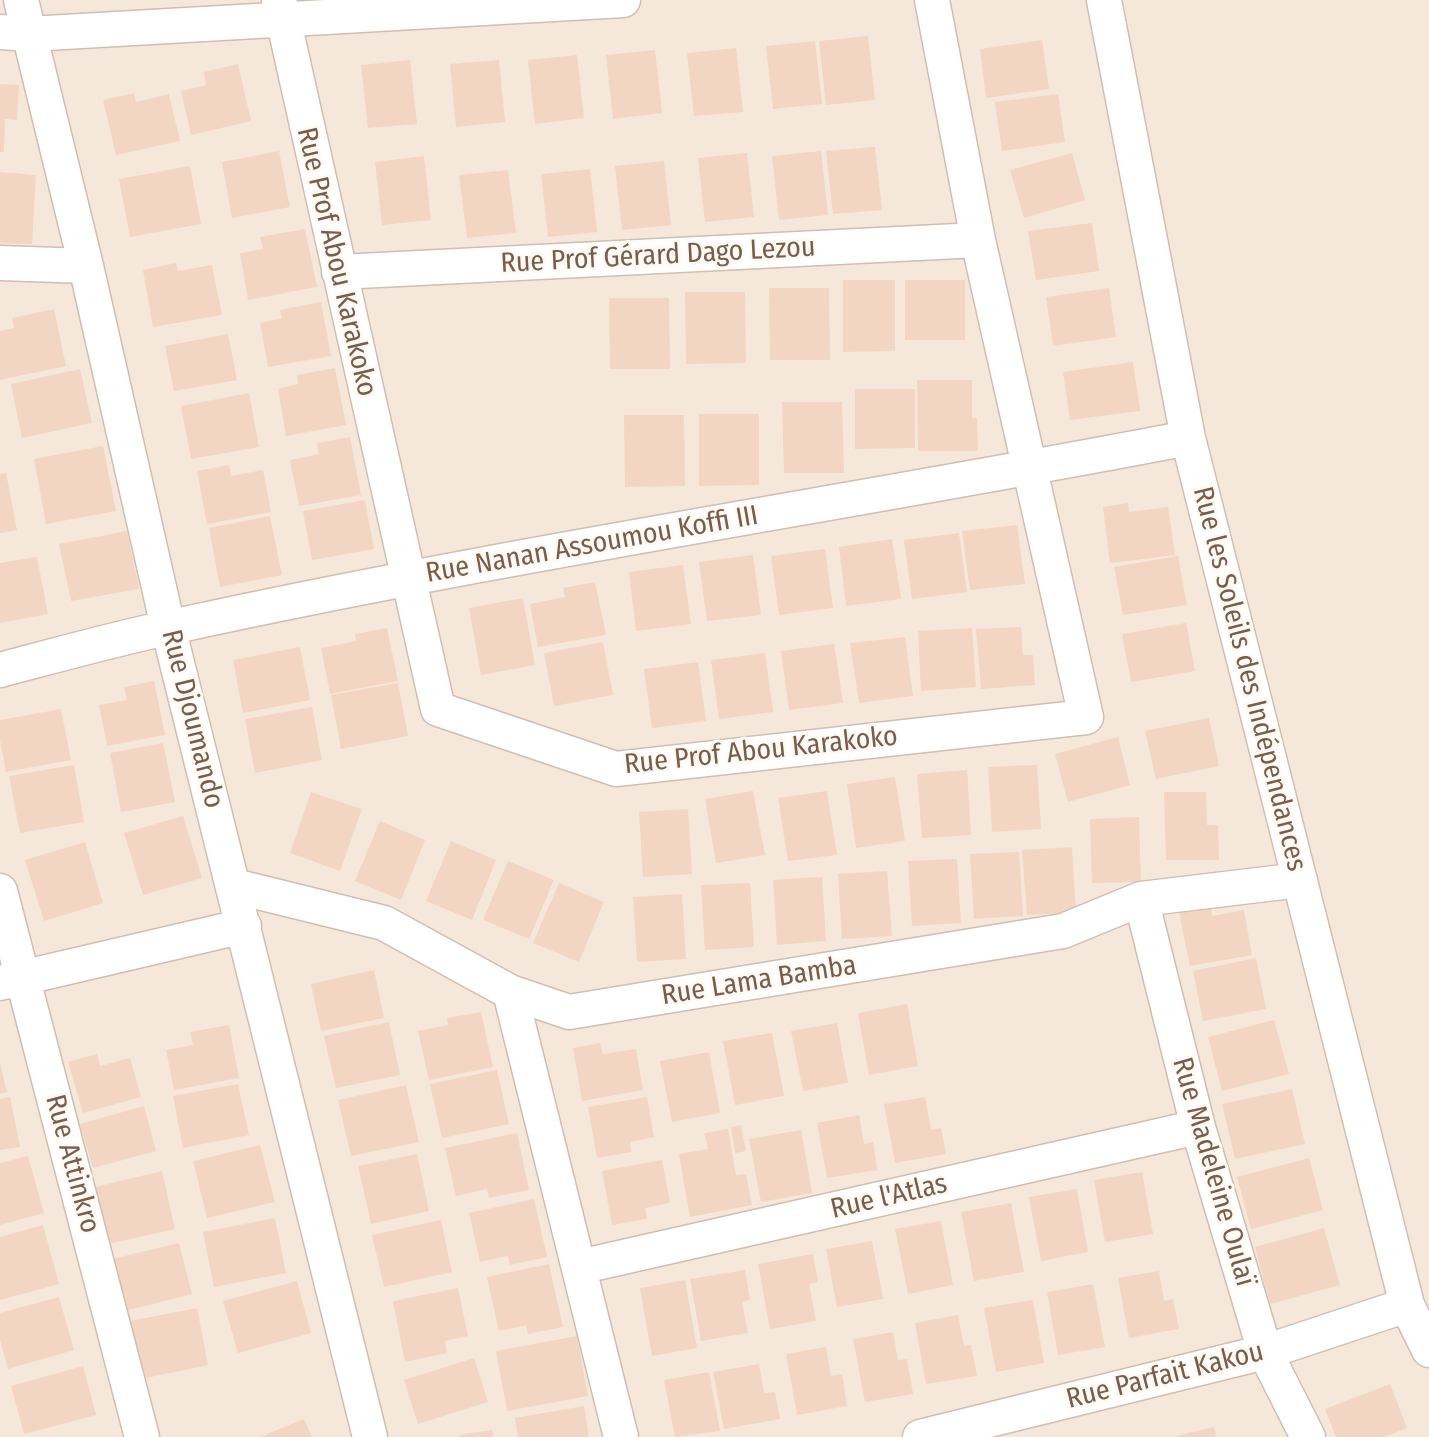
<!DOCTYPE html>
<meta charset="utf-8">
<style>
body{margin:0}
canvas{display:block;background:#fdf6ec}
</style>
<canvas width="1429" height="1437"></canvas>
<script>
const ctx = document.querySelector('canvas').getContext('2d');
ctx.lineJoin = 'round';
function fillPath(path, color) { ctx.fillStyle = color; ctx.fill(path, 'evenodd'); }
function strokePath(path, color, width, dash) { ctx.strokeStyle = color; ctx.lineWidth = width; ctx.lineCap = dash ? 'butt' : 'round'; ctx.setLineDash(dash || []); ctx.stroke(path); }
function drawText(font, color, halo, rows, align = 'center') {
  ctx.font = font + ' "Fira Sans Condensed",sans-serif'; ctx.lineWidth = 6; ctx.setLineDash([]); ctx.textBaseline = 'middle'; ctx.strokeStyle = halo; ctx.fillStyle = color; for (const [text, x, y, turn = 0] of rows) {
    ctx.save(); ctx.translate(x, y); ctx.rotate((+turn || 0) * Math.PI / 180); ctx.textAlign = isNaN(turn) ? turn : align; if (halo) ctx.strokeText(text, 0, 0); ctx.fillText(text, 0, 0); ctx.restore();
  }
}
const residential = new Path2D(`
 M0,0H1429V1437H0Z`);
const building = new Path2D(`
 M868,36L875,100L826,105L819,41Z
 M1042,40L1049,89L986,98L980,49Z
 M815,41L822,104L773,109L766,46Z
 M736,48L743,112L694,116L687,53Z
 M655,50L662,113L613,119L606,55Z
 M577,55L584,118L535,124L528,60Z
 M410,60L417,124L368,128L361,65Z
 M499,60L505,122L456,127L450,64Z
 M238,64L251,121L191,135L181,91L206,85L204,72Z
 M0,84L19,85L17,120L5,119L4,152H0Z
 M134,93L136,102L169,94L180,141L116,155L103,100Z
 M1058,94L1065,142L1002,151L995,102Z
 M875,147L882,210L833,214L826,151Z
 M279,151L290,207L232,218L222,162Z
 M821,151L828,215L779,220L772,156Z
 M747,153L754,217L705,222L698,158Z
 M1072,153L1085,200L1024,218L1010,170Z
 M424,156L431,220L382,225L375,162Z
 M664,161L671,225L622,230L615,166Z
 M190,166L201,224L130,237L119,179Z
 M590,169L597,232L548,237L541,174Z
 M508,170L516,233L467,238L459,175Z
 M0,172L36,175L32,244L0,243Z
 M1092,223L1099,271L1036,280L1028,231Z
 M305,229L317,287L248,300L240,253L263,249L260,237Z
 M176,263L178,271L212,265L222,315L153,327L143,270Z
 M843,280H895V351L843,352Z
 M905,280H965V340H905Z
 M769,288H829L830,360H770Z
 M1109,288L1116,337L1053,346L1046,297Z
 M685,292H745L746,363L686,364Z
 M609,298H669L670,369H610Z
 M321,302L331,356L268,367L260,323L282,318L280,310Z
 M54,309L66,366L0,380V331L14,328L12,318Z
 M228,334L237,380L174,391L165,346Z
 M1133,362L1140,411L1070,420L1063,372Z
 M335,368L346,425L286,436L278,389L298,384L297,375Z
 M80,369L92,423L22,438L11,384Z
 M917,380H972V418H977L978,451H918Z
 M855,389H915V448L855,449Z
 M249,393L259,447L191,459L181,406Z
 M782,402H842L844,473H784Z
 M699,414H759V485L699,486Z
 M624,415H684L685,486L625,487Z
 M350,437L361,495L299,506L290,460L319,454L317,443Z
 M103,446L116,511L46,524L34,459Z
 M229,465L231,476L263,470L271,512L207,524L197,471Z
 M6,473L17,530L0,533V474Z
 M365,500L374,549L312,560L303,511Z
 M1128,503L1129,512L1168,507L1175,555L1110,563L1103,507Z
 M270,516L282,575L220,587L209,528Z
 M1017,525L1025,584L970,590L962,531Z
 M127,531L139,589L71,601L59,544Z
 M959,533L967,592L912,599L904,540Z
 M892,539L901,599L846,606L839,547Z
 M825,549L833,608L779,615L771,556Z
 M753,555L761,615L707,621L699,562Z
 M1178,556L1187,605L1123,615L1114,567Z
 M37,557L48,614L0,623V563Z
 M683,565L691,624L636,631L629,572Z
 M595,582L606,635L538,647L530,604L565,597L563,588Z
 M523,598L535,665L481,675L469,608Z
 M1186,623L1195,671L1131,682L1122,634Z
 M1021,627L1023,655H1033L1035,685L981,689L976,629Z
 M387,628L398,681L330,694L321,648L356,641L355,634Z
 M972,628L976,687L921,691L918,631Z
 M905,637L913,696L859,703L850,643Z
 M603,642L613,695L554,706L544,653Z
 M834,644L843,703L789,710L781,651Z
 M300,647L310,700L243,713L233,660Z
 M765,653L773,712L719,719L711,660Z
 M698,662L706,721L652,728L644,669Z
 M154,681L165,735L107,746L99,705L127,700L124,687Z
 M398,683L408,736L341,749L331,695Z
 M312,707L322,760L255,773L245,719Z
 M61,709L71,760L6,772L0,740V720Z
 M1209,718L1219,766L1156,779L1145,731Z
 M1118,737L1130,785L1068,802L1055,754Z
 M163,743L175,802L121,812L110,753Z
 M74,765L84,822L20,833L9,776Z
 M1037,765L1041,829L992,832L988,767Z
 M967,770L971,835L922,838L917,774Z
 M895,777L905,841L856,848L847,784Z
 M753,791L765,855L716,863L705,799Z
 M827,791L837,855L788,861L778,798Z
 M311,792L362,809L340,871L290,853Z
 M1164,792H1206L1207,825H1218L1219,860H1166Z
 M688,809L692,874L643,877L639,812Z
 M183,816L202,878L143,895L124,833Z
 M1139,817L1141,882L1092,883L1090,819Z
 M380,821L425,840L401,900L355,881Z
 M451,841L496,860L472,920L426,901Z
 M85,842L103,903L44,921L25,860Z
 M1072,847L1076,912L1027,915L1022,850Z
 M1019,852L1023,916L974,919L970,854Z
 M957,859L961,923L912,926L908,861Z
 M508,861L554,880L529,939L483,920Z
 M887,871L892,936L842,939L838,874Z
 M822,877L826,941L777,945L773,880Z
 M559,883L604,902L579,962L533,943Z
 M750,883L754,947L705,950L701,885Z
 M682,894L686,959L637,962L633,897Z
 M1211,906L1212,916L1244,910L1252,955L1190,966L1179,912Z
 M1256,958L1266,1009L1203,1021L1193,971Z
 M374,970L384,1018L321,1031L311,984Z
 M907,1004L918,1066L869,1075L858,1013Z
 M481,1012L493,1067L429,1080L418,1031L448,1025L447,1018Z
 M1274,1020L1289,1074L1222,1091L1208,1037Z
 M389,1022L400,1075L336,1088L324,1036Z
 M837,1023L848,1083L803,1091L791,1031Z
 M229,1025L239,1078L174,1090L166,1050L193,1045L190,1032Z
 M772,1033L784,1096L735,1105L723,1041Z
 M600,1043L603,1054L636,1049L643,1090L582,1101L573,1048Z
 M709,1052L720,1113L672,1122L660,1061Z
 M97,1054L100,1066L130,1058L141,1097L83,1113L68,1062Z
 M0,1063L7,1092L0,1094Z
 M497,1070L509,1124L442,1138L430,1084Z
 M238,1084L249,1135L183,1148L173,1096Z
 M406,1085L419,1142L351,1156L338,1100Z
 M1292,1089L1305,1144L1235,1159L1222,1104Z
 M10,1097L20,1147L0,1150V1099Z
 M647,1097L654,1137L630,1142L631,1152L597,1158L588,1107Z
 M925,1097L931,1130L941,1128L946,1154L895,1163L884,1104Z
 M144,1106L156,1151L93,1168L80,1124Z
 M859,1115L864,1144L873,1142L877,1170L827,1178L817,1123Z
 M741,1125L746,1151L735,1153L731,1127Z
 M728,1129L736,1175L746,1174L752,1205L690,1217L679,1154L708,1149L704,1133Z
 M801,1130L812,1193L761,1202L749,1139Z
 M517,1133L529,1190L489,1198L487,1189L456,1196L445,1148Z
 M260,1145L275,1202L207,1218L193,1161Z
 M417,1154L429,1211L371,1224L358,1166Z
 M28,1156L44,1213L0,1225V1163Z
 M1309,1158L1323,1210L1251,1229L1237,1177Z
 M662,1160L670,1203L645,1208L647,1219L612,1225L602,1171Z
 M162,1171L175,1229L108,1244L95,1187Z
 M1142,1172L1153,1234L1105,1242L1094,1180Z
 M1077,1189L1088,1252L1041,1261L1029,1197Z
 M534,1199L547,1257L510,1265L508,1256L480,1262L469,1213Z
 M1011,1203L1024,1272L974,1281L961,1212Z
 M275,1218L286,1273L214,1287L203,1232Z
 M441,1220L452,1272L384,1287L372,1235Z
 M941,1221L953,1285L908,1294L895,1229Z
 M43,1225L59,1284L0,1300V1237Z
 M1324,1228L1340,1285L1270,1304L1255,1247Z
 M872,1241L883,1299L837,1307L826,1249Z
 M179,1243L192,1294L125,1311L112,1259Z
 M813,1254L818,1282L809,1284L816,1321L770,1329L758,1264Z
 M549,1264L563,1327L528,1334L526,1325L499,1331L487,1277Z
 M745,1270L750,1300L742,1302L748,1333L701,1341L690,1279Z
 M1159,1271L1164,1301L1173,1299L1179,1329L1129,1338L1118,1278Z
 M685,1280L697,1348L652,1356L640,1288Z
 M297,1281L311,1333L238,1353L223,1301Z
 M1093,1284L1105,1347L1058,1355L1047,1292Z
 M458,1288L468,1336L445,1341L447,1353L405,1362L393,1301Z
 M59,1297L74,1350L8,1369L0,1340V1313Z
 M1033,1300L1044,1363L996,1372L984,1308Z
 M197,1308L208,1365L141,1379L130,1321Z
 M958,1315L964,1346L971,1345L977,1376L926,1384L915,1323Z
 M893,1332L898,1360L907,1359L913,1394L865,1402L853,1339Z
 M577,1336L588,1396L507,1411L496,1351Z
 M826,1347L831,1376L842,1374L847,1406L797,1415L786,1354Z
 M474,1358L488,1402L418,1424L404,1380Z
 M759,1364L764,1393L775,1392L780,1419L724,1429L713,1372Z
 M83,1366L96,1415L24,1434L11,1386Z
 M709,1372L720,1431L675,1437L664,1380Z
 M1390,1384L1407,1428L1385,1437H1336L1325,1409Z
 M584,1406L589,1437H518L515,1418Z
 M304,1419L312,1437H260Z
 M1214,1427L1216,1437H1176V1436Z
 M492,1430L494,1437H459V1435Z`);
const minor = new Path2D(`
 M21,0L86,266L168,627L370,1437
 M279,0L438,709L616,769L1086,717L978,240L932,0
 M1104,0L1188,438L1407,1305L1429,1350
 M0,32L29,34L623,0
 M0,263L86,266
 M339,272L978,240
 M0,670C57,655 114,639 171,627C508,553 850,503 1188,438
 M234,886L384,923L510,992L569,1012L1063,931L1141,899L1300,880
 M0,891L142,1437
 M1141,899L1198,1127L1265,1352L1308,1437
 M0,983L244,926
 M510,992L621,1437
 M579,1267L1198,1127
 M920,1437L1265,1352L1407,1305`);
const streetNames = [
 ["Rue Prof Gérard Dago Lezou",658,256,-3],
 ["Rue Prof Abou Karakoko",336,262,77],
 ["Rue Nanan Assoumou Koffi III",592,545,-10],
 ["Rue les Soleils des Indépendances",1249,679,76],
 ["Rue Djoumando",192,719,76],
 ["Rue Prof Abou Karakoko",761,751,-6],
 ["Rue Lama Bamba",759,981,-9],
 ["Rue Attinkro",72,1164,75],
 ["Rue Madeleine Oulaï",1213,1172,74],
 ["Rue l'Atlas",889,1197,-13],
 ["Rue Parfait Kakou",1165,1376,-14]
];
fillPath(residential, '#f5e8da');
fillPath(building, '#f3d5c3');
strokePath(minor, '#d1beb0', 37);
strokePath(minor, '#fff', 34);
drawText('28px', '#7a5c4d', '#fffaf3', streetNames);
</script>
